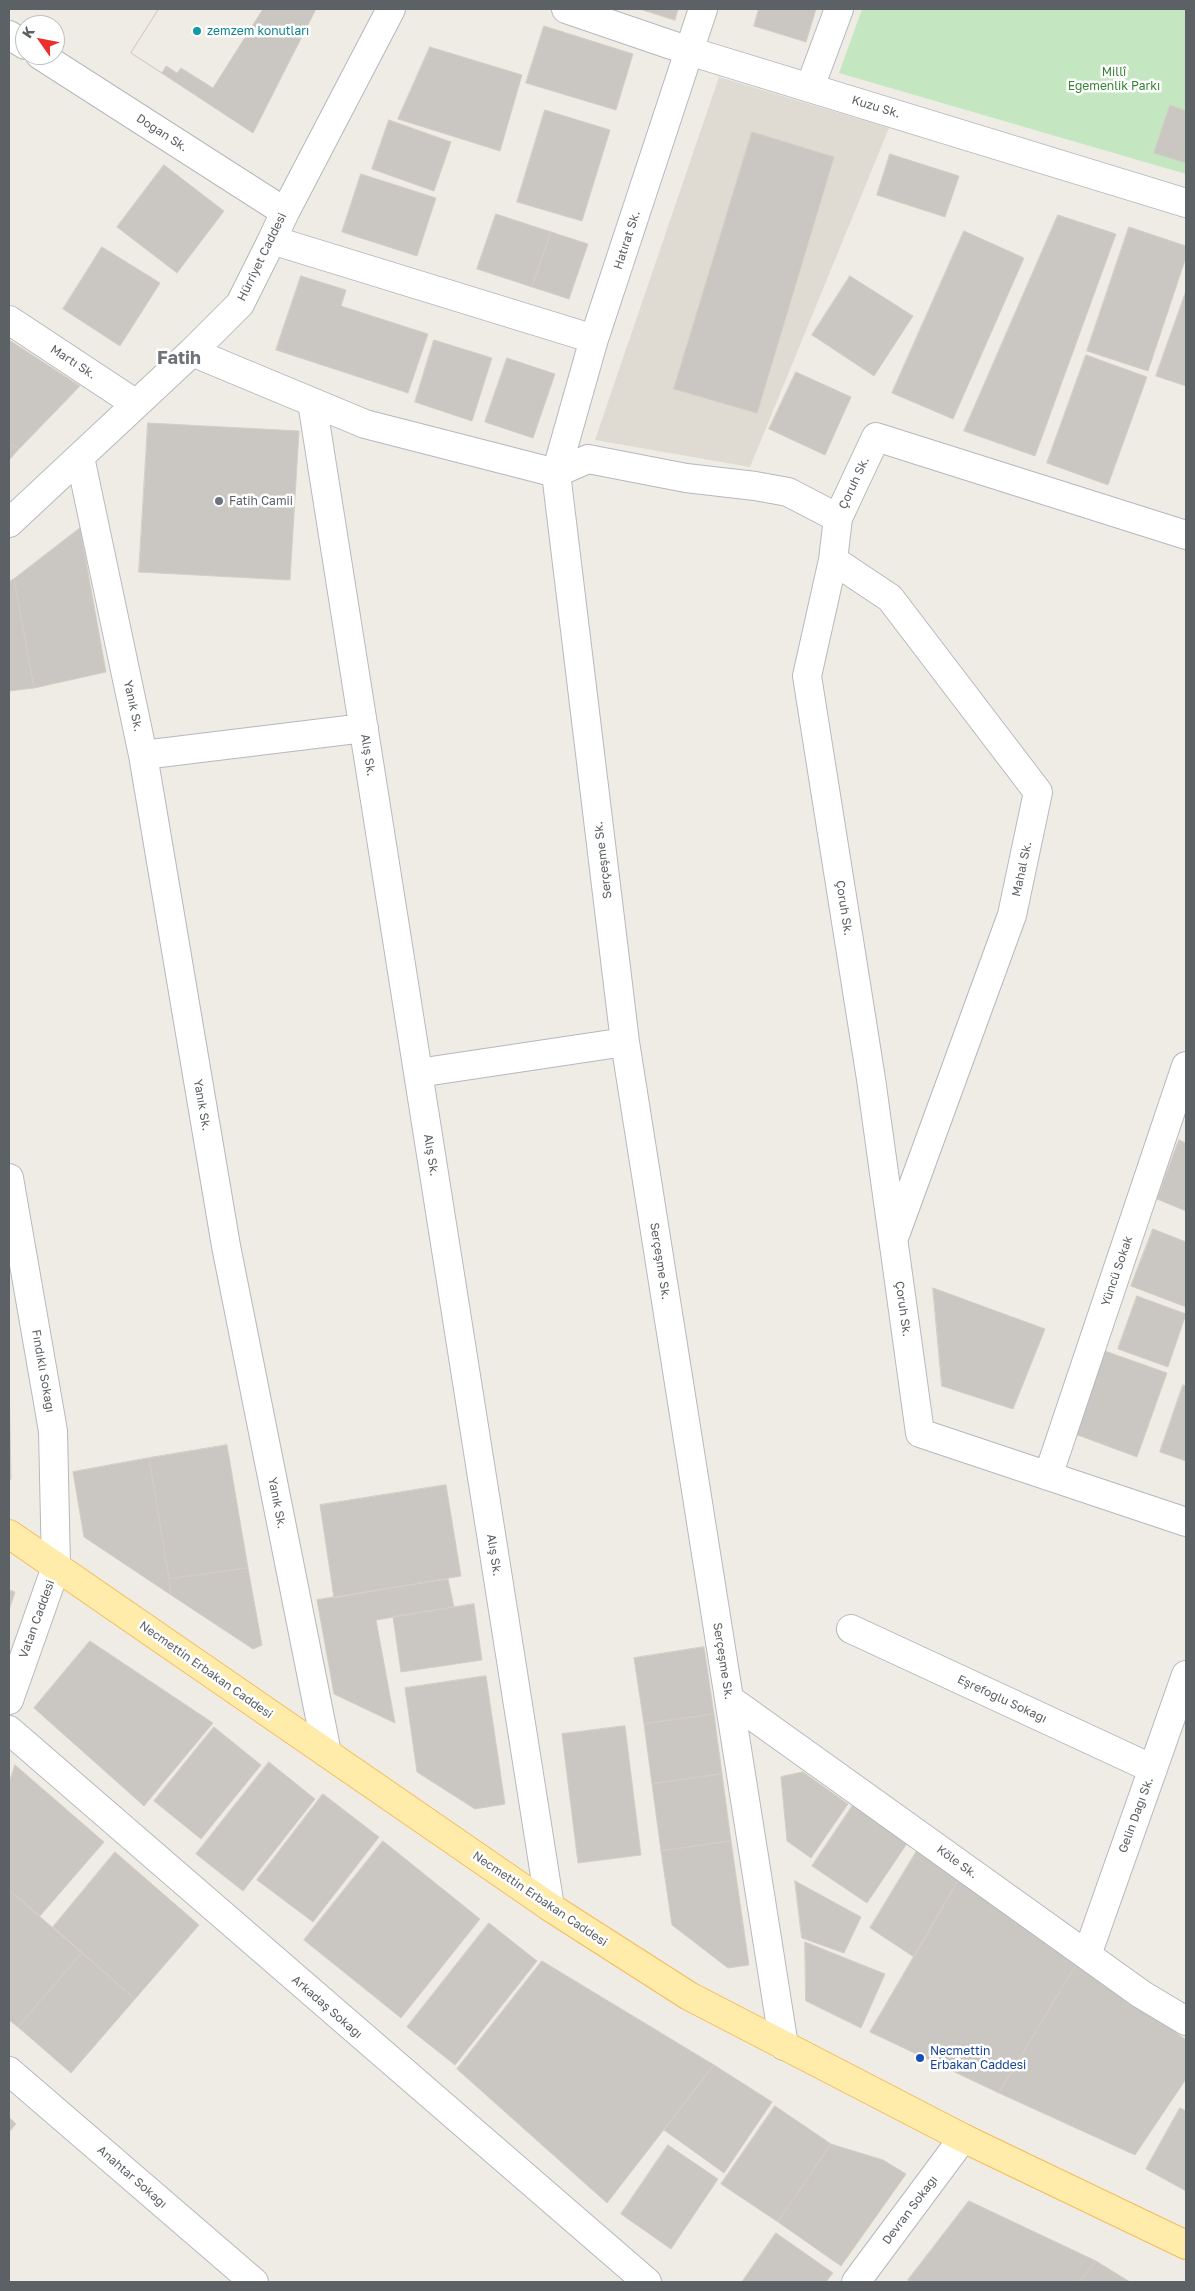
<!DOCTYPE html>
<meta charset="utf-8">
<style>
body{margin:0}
#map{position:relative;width:1195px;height:2291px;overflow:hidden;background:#efece5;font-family:"Golos Text",sans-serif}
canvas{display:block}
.frame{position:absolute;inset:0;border:10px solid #5c6165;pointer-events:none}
.north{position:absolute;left:15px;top:15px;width:50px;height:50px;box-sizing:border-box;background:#fff;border:1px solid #bec0c1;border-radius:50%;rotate:303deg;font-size:14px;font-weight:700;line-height:20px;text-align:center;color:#5c6165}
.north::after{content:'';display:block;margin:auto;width:18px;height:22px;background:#ec2e2e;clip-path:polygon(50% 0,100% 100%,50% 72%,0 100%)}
</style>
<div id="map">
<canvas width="1195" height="2291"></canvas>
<div class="frame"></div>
<div class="north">K</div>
</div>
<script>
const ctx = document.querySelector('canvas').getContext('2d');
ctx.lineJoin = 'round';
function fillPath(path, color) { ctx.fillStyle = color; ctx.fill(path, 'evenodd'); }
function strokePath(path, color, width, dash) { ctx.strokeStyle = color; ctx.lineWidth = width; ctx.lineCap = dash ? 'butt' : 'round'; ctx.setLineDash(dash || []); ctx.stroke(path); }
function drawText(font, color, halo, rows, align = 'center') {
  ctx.font = font + ' "Golos Text",sans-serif'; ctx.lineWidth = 5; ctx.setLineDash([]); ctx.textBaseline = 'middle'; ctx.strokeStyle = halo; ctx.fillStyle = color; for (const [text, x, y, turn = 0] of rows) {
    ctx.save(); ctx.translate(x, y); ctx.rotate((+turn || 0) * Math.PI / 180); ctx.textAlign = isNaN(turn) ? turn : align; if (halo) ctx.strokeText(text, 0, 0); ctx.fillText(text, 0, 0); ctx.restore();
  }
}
const education = new Path2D(`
 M719,77L889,128L750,467L595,440Z`);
const green = new Path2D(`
 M862,9H1186V174L839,73Z`);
const building = new Path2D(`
 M159,9H263L213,88L181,68L177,73L166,66L162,73L131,53Z
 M159,9H316L253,133L131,53Z
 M640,9H678L675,20Z
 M759,9H816L806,42L754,26Z
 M544,26L633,54L616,110L526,83Z
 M430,47L522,75L500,151L398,119Z
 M1170,105L1186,111V163L1154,153Z
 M545,110L610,130L582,221L517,202Z
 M389,120L451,142L434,191L372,169Z
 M752,132L834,157L757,413L674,389Z
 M890,154L959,176L945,217L877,195Z
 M164,165L224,211L177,273L117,227Z
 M361,174L436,198L417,256L342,232Z
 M496,214L551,232L532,287L477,269Z
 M1058,215L1116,234L1035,456L964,431Z
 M1129,227L1186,246V257L1148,371L1087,351Z
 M964,231L1024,258L953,419L892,393Z
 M551,232L588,244L569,299L532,287Z
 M102,247L160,283L120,346L63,309Z
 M301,276L346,290L341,306L428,334L408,393L276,350Z
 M850,276L913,316L874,376L812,335Z
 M1186,291V386L1156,376Z
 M9,340L80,386L19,449L9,443Z
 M434,340L492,358L472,421L415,402Z
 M1086,355L1147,377L1108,485L1047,463Z
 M507,358L555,374L533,438L485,422Z
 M796,372L851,397L825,455L769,429Z
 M148,423L299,431L290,580L139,572Z
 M9,443L19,449L9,460Z
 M80,528L106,672L34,688L14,579Z
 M14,579L34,688L9,691V582Z
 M1179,1140L1186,1143V1211L1157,1199Z
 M1153,1229L1186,1242V1307L1131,1286Z
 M933,1288L1045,1329L1013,1409L942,1386Z
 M1137,1296L1186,1314L1168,1367L1118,1349Z
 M1105,1351L1167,1373L1137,1457L1075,1434Z
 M9,1373L11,1479L9,1480Z
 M1183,1385L1186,1386V1461L1160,1452Z
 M227,1445L248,1568L169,1579L149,1458Z
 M149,1458L169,1579L171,1595L84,1537L73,1472Z
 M446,1485L461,1576L334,1598L320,1505Z
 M248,1568L262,1645L253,1649L171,1595L169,1579Z
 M448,1579L454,1607L376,1620L395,1723L334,1694L317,1600Z
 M9,1590L15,1592L9,1610Z
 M474,1604L482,1660L401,1672L393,1617Z
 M90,1641L213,1723L144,1806L34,1708Z
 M704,1647L714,1714L644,1724L634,1658Z
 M486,1676L505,1804L475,1809L417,1772L405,1688Z
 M714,1714L722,1774L652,1784L644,1724Z
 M625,1726L641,1855L578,1863L562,1734Z
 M214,1727L261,1765L201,1839L154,1801Z
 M269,1762L315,1799L243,1891L196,1854Z
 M15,1765L104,1842L40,1916L9,1890V1784Z
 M803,1772L848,1804L811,1858L787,1841L781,1777Z
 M722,1774L731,1841L661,1851L652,1784Z
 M323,1794L379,1837L313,1922L257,1880Z
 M853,1805L908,1842L867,1903L812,1866Z
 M383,1841L480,1919L401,2018L304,1940Z
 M731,1841L749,1965L728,1968L672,1925L661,1851Z
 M921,1844L962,1874L914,1957L870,1928Z
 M115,1852L199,1925L135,1999L53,1927Z
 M962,1874L1079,1960L999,2093L870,2032Z
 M795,1881L861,1917L844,1953L802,1938Z
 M9,1890L82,1953L18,2027L9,2020Z
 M489,1923L537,1961L455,2065L407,2027Z
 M805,1942L885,1974L861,2028L806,2001Z
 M82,1953L135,1999L71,2073L18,2027Z
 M1079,1960L1186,2040V2079L1135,2155L999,2093Z
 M542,1961L714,2065L607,2203L457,2069Z
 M714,2065L772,2102L724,2173L664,2130Z
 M775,2106L831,2144L778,2222L721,2184Z
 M1180,2108L1186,2111V2191L1146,2169Z
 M9,2117L16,2124L9,2132Z
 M831,2144L883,2160L906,2174L841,2266L778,2222Z
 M668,2145L718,2179L671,2249L621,2214Z
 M969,2201L1096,2261L1079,2282H911L908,2280Z
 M776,2233L833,2273L826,2282H742Z
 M1096,2261L1130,2282H1079Z`);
const minor = new Path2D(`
 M566,9L689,51L1186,203
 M703,9L594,339L556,473L625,1042L784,2046
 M9,35L25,45
 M40,55L285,212
 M810,87L839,9
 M272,240L594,339
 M9,320L136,404
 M192,352L365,424L556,473L588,459L686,478L755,486L788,492L838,518
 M312,402L550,1907
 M80,457L143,755L226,1246L327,1753
 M9,523L192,352L240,304L272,240L285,212L391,9
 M1186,535L876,437L838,518L833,560L807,676L871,1079L920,1433L1186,1522
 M833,560L890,598L1038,792L1012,915L895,1235
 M143,755L364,728
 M418,1073L625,1042
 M9,1178L53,1431L56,1567L9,1700
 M1048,1476L1186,1066
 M851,1629L1153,1769
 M729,1699L1141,1994L1186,2021
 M9,1730L647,2282
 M1087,1955L1186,1675
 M9,2071L254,2282
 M856,2282L963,2138`);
const major = new Path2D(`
 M9,1534L550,1907L689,1996L963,2138L1186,2245`);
const markers = [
 [197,31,5,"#0f9aa8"],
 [219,501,5,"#6b7280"],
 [920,2058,5,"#1a4fb4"]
];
const cultureNames = [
 ["zemzem konutları",207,31]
];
const parkNames = [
 ["Millî",1114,72],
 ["Egemenlik Parkı",1114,86]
];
const streetNames = [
 ["Kuzu Sk.",876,107,17],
 ["Doğan Sk.",162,133,33],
 ["Hatırat Sk.",627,240,-72],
 ["Hürriyet Caddesi",262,257,-64],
 ["Martı Sk.",73,362,33],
 ["Çoruh Sk.",854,483,-65],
 ["Yanık Sk.",133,706,78],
 ["Alış Sk.",368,755,81],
 ["Serçeşme Sk.",603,860,-97],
 ["Mahal Sk.",1022,869,-78],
 ["Çoruh Sk.",844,908,81],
 ["Yanık Sk.",202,1105,80],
 ["Alış Sk.",431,1155,81],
 ["Serçeşme Sk.",660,1261,81],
 ["Yüncü Sokak",1117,1271,-71],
 ["Çoruh Sk.",903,1309,82],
 ["Fındıklı Sokağı",43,1371,80],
 ["Yanık Sk.",277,1503,79],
 ["Alış Sk.",494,1555,81],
 ["Vatan Caddesi",37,1619,-70],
 ["Serçeşme Sk.",723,1661,81],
 ["Necmettin Erbakan Caddesi",206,1670,35],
 ["Eşrefoğlu Sokağı",1002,1699,25],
 ["Gelin Dağı Sk.",1136,1815,-70],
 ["Köle Sk.",957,1862,36],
 ["Necmettin Erbakan Caddesi",540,1899,34],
 ["Arkadaş Sokağı",327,2007,41],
 ["Anahtar Sokağı",132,2177,41],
 ["Devran Sokağı",910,2210,-53]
];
const worshipNames = [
 ["Fatih Camii",229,501]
];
const transitNames = [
 ["Necmettin",930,2051],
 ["Erbakan Caddesi",930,2065]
];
const districtNames = [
 ["Fatih",179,358]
];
fillPath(education, '#dfdbd3');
fillPath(green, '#c4e7c1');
fillPath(building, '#cac7c2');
strokePath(building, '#d4cdc3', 1);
strokePath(minor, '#b5b8bc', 30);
strokePath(major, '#f4bc59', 30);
strokePath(minor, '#fff', 28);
strokePath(major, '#ffebaa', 28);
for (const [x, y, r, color] of markers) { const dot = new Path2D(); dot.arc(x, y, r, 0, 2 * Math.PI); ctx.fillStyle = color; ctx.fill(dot); strokePath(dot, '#fff', 2); }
drawText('12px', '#0d838f', '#fff', cultureNames, 'left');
drawText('12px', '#368534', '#fff', parkNames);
drawText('12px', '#5c6165', '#fff', streetNames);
drawText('12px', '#5b616d', '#fff', worshipNames, 'left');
drawText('12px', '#164399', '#fff', transitNames, 'left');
drawText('bold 18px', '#6d7378', '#fff', districtNames);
</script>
